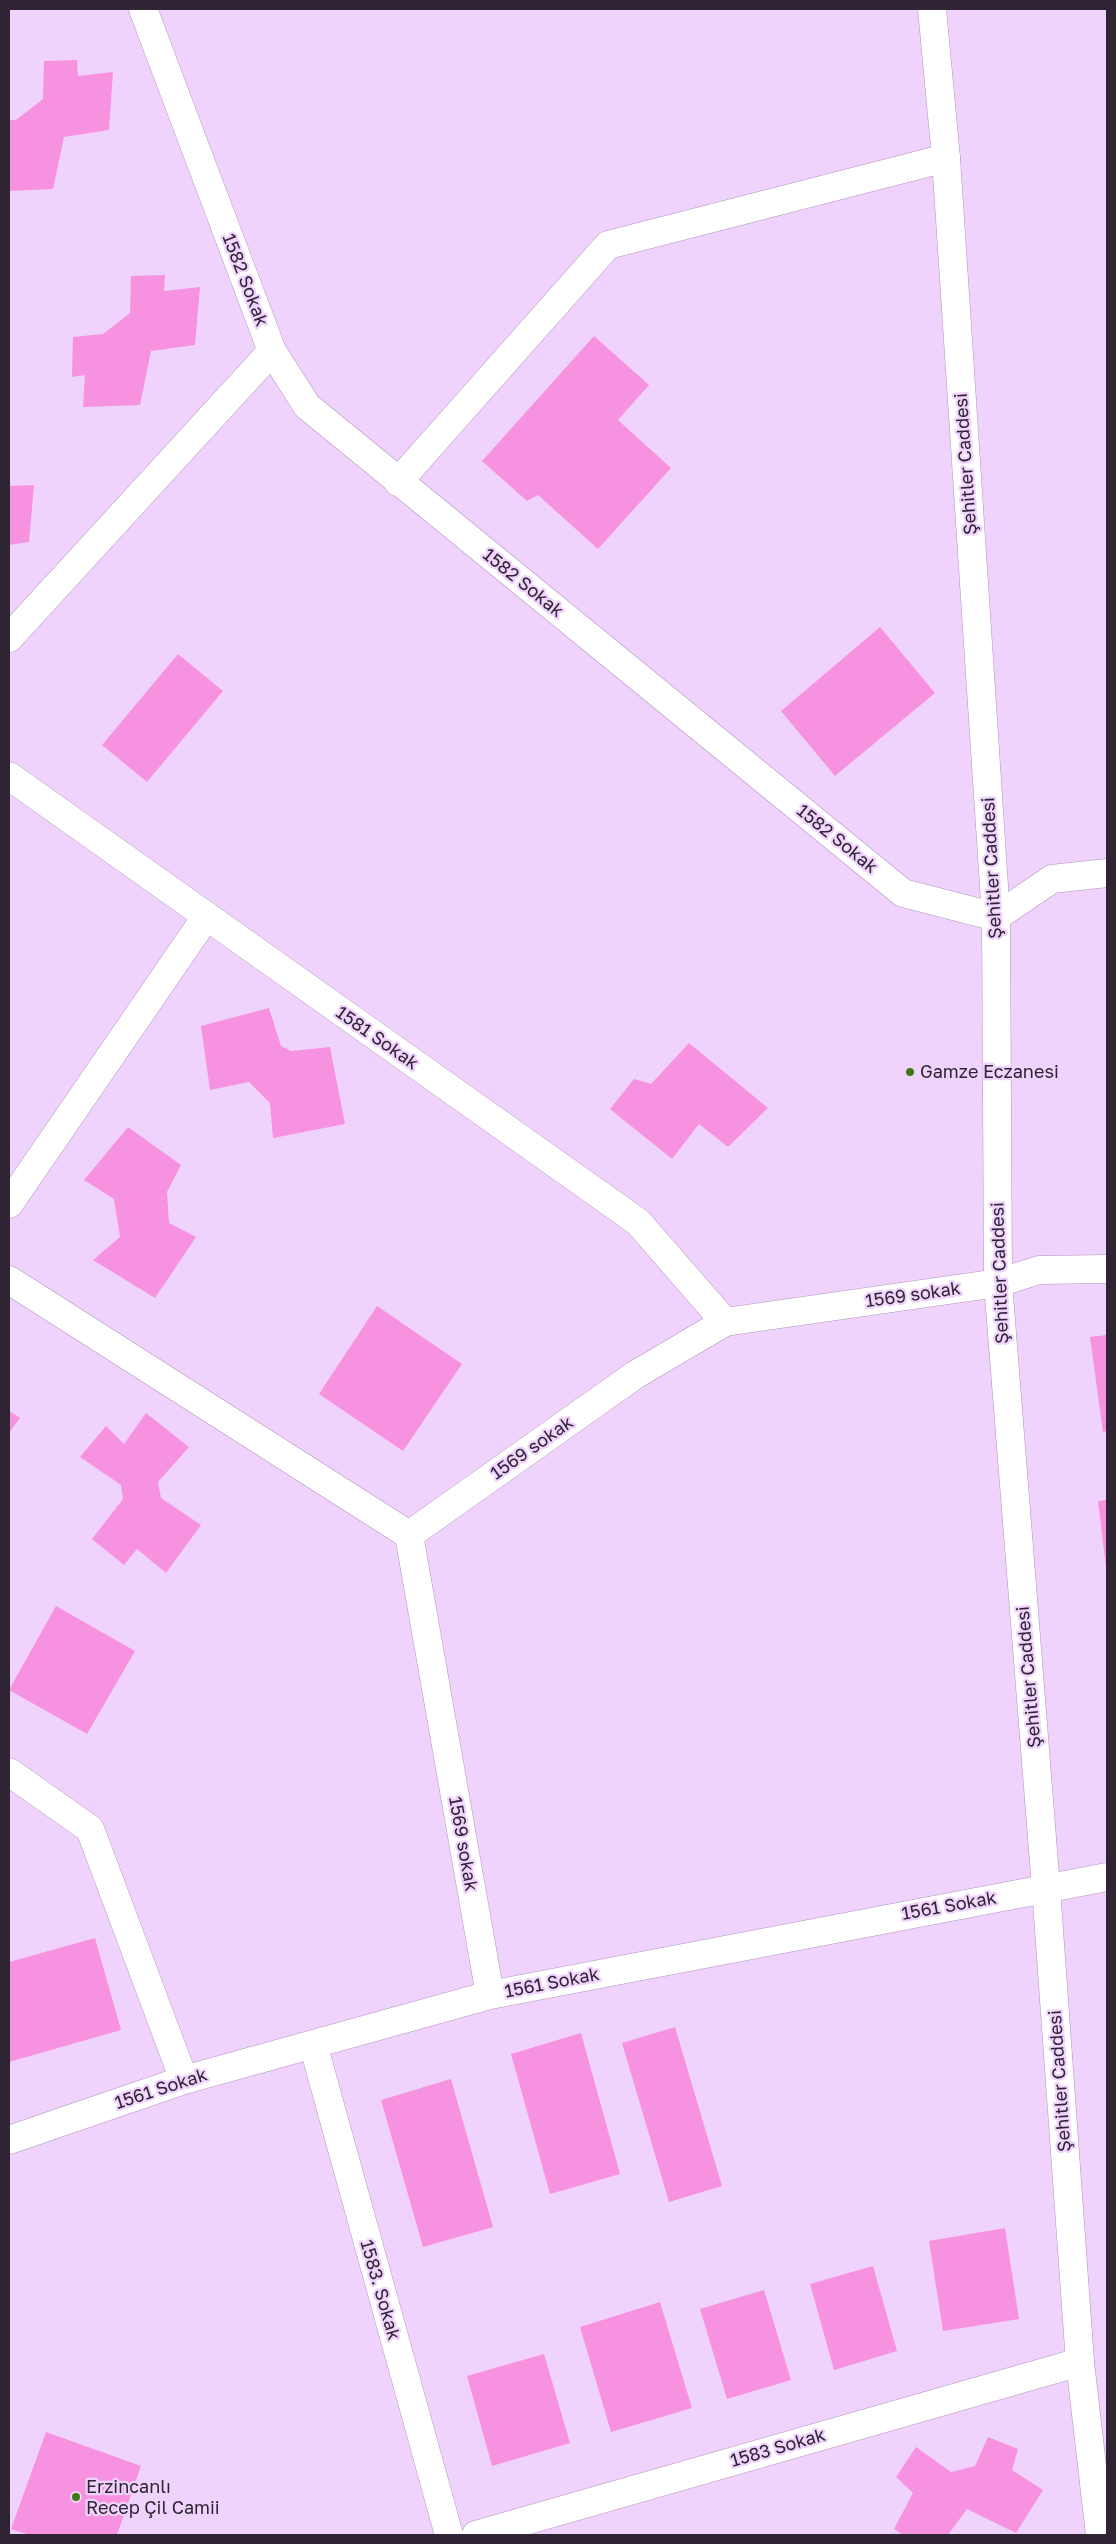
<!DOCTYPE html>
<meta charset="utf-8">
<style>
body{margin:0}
#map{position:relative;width:1116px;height:2544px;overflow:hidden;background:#f0d3fc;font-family:"Golos Text",sans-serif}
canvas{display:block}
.frame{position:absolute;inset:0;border:10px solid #2f2434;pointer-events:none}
</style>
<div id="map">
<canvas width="1116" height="2544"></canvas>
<div class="frame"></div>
</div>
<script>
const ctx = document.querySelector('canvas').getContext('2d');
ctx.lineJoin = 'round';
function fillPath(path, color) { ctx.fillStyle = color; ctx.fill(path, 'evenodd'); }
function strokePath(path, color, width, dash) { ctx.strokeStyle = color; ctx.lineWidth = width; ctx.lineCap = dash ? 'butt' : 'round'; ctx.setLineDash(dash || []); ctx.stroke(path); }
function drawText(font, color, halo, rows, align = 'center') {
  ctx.font = font + ' "Golos Text",sans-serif'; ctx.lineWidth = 4.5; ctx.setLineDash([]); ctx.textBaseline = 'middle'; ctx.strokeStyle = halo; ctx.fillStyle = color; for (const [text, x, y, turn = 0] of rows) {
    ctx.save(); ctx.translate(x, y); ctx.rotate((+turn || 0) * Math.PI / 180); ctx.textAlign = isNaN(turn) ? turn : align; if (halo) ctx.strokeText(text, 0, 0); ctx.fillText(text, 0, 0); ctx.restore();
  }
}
const building = new Path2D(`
 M77,60L78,76L113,72L109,130L64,137L53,189L9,191V120H16L43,99L44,61Z
 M165,275L164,291L200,287L195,345L151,351L140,405L83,407L85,375L72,377L73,337L103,334L130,313L131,276Z
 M594,336L649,385L618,420L671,468L598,549L538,495L527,501L482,461Z
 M34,485L29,542L9,545V486Z
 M880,627L935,693L835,776L781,711Z
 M178,654L223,691L147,782L102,745Z
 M269,1008L281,1046L291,1051L330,1047L345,1124L273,1138L270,1103L249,1082L210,1090L201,1026Z
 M689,1043L768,1108L728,1147L699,1124L672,1159L610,1109L634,1079L651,1084Z
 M128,1127L181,1165L167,1192L169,1223L196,1237L155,1298L93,1260L120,1237L114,1199L84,1180Z
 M377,1306L462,1364L403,1451L319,1394Z
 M1107,1335V1431L1103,1432L1090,1337Z
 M9,1411L20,1418L9,1433Z
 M146,1413L189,1447L158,1482L161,1498L201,1525L166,1573L137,1549L124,1565L92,1539L123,1499L121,1485L80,1457L106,1426L124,1444Z
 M1107,1500V1567H1106L1098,1501Z
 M56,1606L135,1651L87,1734L9,1690Z
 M95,1938L121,2030L9,2062V1962Z
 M675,2027L722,2186L669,2202L622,2043Z
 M581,2033L620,2174L550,2194L511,2054Z
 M451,2079L493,2227L423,2247L381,2100Z
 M1005,2228L1019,2319L943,2331L929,2241Z
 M873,2266L897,2351L834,2370L810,2284Z
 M764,2290L791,2380L727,2399L700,2309Z
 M660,2302L692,2408L611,2432L580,2327Z
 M544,2354L570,2443L492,2466L467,2376Z
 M46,2432L141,2466L117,2535H30L11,2529Z
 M988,2437L1018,2449L1012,2470L1043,2490L1016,2533L967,2509L948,2535H903L894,2529L913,2493L896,2477L916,2447L951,2472L975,2466Z`);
const street = new Path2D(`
 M143,9L272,351L307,406L903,893L996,917L1052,879L1107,873
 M398,482L608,245L946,158
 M9,638L272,351
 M9,776L638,1222L725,1322
 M9,1204L206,917
 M9,1280L409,1535
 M9,1772L90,1829L184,2080
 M490,1995L409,1535L635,1375L725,1322L998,1283L1039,1270L1107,1269
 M313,2044L449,2535
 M9,2140L184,2080L490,1995L1107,1877
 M476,2535L1080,2362`);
const secondary = new Path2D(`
 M932,9L946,158L996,917L998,1283L1046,1888L1080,2362L1100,2535`);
const markers = [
 [910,1072,5,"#3e7a14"],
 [76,2497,5,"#3e7a14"]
];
const streetNames = [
 ["1582 Sokak",245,280,69],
 ["Şehitler Caddesi",966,464,-94],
 ["1582 Sokak",523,583,39],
 ["1582 Sokak",837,839,39],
 ["Şehitler Caddesi",992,868,-93],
 ["1581 Sokak",377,1038,35],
 ["Şehitler Caddesi",1000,1273,-92],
 ["1569 sokak",913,1295,-8],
 ["1569 sokak",532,1448,-35],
 ["Şehitler Caddesi",1029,1677,-95],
 ["1569 sokak",463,1844,80],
 ["1561 Sokak",949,1906,-10],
 ["1561 Sokak",552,1983,-11],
 ["Şehitler Caddesi",1060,2081,-94],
 ["1561 Sokak",161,2089,-18],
 ["1583. Sokak",380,2290,74],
 ["1583 Sokak",778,2448,-16]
];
const poiNames = [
 ["Gamze Eczanesi",920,1072],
 ["Erzincanlı",86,2487],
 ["Recep Çil Camii",86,2508]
];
fillPath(building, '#f792e0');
strokePath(street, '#b094bb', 29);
strokePath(secondary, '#b094bb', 29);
strokePath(street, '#fff', 28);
strokePath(secondary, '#fff', 28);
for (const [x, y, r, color] of markers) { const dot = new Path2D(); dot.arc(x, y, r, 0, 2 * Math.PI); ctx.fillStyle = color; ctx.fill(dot); strokePath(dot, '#f0d3fc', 2); }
drawText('18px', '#2f2434', '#f0d3fc', streetNames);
drawText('18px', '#2f2434', '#f0d3fc', poiNames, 'left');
</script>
